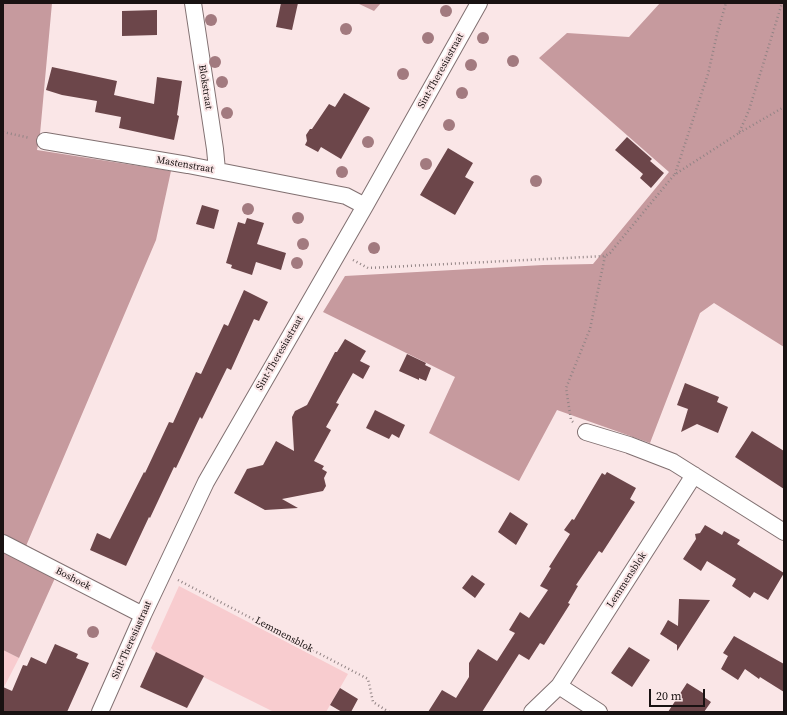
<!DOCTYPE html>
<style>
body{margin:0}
#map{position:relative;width:787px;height:715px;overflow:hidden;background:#fae6e7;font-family:"Source Serif 4",serif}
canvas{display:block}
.frame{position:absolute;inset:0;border:4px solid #191212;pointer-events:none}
.scale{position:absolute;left:649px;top:689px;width:56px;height:18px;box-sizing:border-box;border:2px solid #191212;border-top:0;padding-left:5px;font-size:12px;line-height:14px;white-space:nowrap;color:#191212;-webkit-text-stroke:3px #fae6e7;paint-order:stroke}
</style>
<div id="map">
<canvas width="787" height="715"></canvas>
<div class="frame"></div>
<div class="scale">20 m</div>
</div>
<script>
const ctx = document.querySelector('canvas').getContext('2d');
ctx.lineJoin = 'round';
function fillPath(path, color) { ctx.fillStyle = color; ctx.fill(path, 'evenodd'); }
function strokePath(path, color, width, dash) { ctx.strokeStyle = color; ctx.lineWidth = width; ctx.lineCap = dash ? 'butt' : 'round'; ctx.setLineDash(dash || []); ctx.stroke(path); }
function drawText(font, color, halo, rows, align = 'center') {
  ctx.font = font + ' "Source Serif 4",serif'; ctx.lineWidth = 4; ctx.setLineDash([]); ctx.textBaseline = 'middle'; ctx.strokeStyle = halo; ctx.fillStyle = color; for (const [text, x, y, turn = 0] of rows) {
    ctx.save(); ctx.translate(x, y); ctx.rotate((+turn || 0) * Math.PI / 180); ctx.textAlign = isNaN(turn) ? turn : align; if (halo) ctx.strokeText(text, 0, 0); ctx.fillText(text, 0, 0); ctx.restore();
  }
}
const green = new Path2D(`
 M179,586L348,674L326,712H274L157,654L151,648Z
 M3,650L19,658L3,689Z`);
const forest = new Path2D(`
 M3,3H52L40,134L37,150L171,171L156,240L26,546L24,562L55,578L19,658L3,650Z
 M357,3H381L374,11Z
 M660,3H784V347L714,303L700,313L650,443L557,410L519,481L429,433L455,377L323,312L345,276L543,265L593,264L669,172L539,58L567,33L629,37Z`);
const building = new Path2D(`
 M281,3H298L292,30L276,27Z
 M157,10V35L122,36V11Z
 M52,67L117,81L114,95L154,104L157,77L182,81L177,115L179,116L174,140L119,128L121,117L95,112L97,101L62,95L46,90Z
 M344,93L370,108L341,159L321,147L318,152L305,145L307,141L306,135L310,129H312L329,104L335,107Z
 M627,137L652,159L650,161L664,173L651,188L640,178L643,174L615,150Z
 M448,148L473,163L465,177L474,182L455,215L420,195Z
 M202,205L219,210L214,229L196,224Z
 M247,218L264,223L257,244L286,253L281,270L256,262L252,275L231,268L232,265L226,263L238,222L245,224Z
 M244,290L268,302L259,321L254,319L231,370L227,368L202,419L200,417L176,468L174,467L150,518L149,517L126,566L90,550L97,533L110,539L144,472L145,473L169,422L173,423L196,372L201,374L224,324L228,326Z
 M345,339L366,351L360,361L370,366L363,379L353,373L336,403L339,404L326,427L331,430L314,461L324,466L322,469L327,472L324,478L326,486L323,491L282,499L298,508L265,510L234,493L247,469L263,465L276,441L294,451L292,417L295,411L307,405L335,352H337Z
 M407,354L426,363L425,365L431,368L426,381L419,378V380L399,371Z
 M685,383L719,397L717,402L728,407L718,433L697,424L681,432L688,409L677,405Z
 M375,410L405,425L399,438L392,434L389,439L366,428Z
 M752,431L784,451V489L735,457Z
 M607,472L636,488L630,499L635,502L602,553L599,551L576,585L578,586L568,603L570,604L544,645L540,643L529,660L519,654L482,712H428L442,690L456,698L469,677V663L478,649L497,661L515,633L509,630L520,612L529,618L548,590L540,586L551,568L549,567L570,534L564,530L572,519L574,520L602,473L605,475Z
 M510,512L528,524L516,545L498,532Z
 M705,525L722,535L724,531L740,540L737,544L784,573L768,600L754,592L750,598L732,586L736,579L707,561L701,571L683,559L696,539L695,534L700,533Z
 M472,575L485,584L475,598L462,588Z
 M679,599L710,600L677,651V645L660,634L668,620L678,626Z
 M734,636L784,664V692L760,677L759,679L745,669L738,680L721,669L728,656L723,653Z
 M55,644L78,654L76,658L89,663L67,712H3V687L12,691L23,665L27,666L31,657L46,664Z
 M629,647L650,660L632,687L611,673Z
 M156,652L204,676L187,708L140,687Z
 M687,683L703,693L704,697L711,702L704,712H668Z
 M340,688L358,699L351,712H342L330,705Z`);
const path = new Path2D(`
 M3,132L30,138
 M739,133L784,107
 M675,174L708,74L717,34L726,3
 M353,260L368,268L605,256L610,253L674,175L739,133L749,110L782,3
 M573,422L571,420L566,388L590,329L605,256
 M178,580L368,679L373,702L389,712`);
const street = new Path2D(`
 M193,3L215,149L217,170
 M45,141L188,165L346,196L365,206
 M586,432L629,445L673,462L784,532
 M3,543L143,615
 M559,686L599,712
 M100,712L143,615L206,482L365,206L479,3
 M532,712L559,686L694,475`);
const trees = [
 [446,11],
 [211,20],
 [346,29],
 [428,38],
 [483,38],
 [513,61],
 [215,62],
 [471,65],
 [403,74],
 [222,82],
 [462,93],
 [227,113],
 [449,125],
 [368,142],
 [426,164],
 [342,172],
 [536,181],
 [248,209],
 [298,218],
 [303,244],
 [374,248],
 [297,263],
 [93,632]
];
const streetNames = [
 ["Sint-Theresiastraat",441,71,-61],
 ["Blokstraat",205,87,81],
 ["Mastenstraat",185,165,10],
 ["Sint-Theresiastraat",280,353,-60],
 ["Boshoek",73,579,27],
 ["Lemmensblok",627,580,-57],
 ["Lemmensblok",284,635,28],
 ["Sint-Theresiastraat",132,640,-66]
];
fillPath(green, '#f8cccf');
fillPath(forest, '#c69a9e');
fillPath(building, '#6c464a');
strokePath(street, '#817071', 18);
strokePath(path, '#928485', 2.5, [1, 3]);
strokePath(street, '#fff', 16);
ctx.fillStyle = '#a27a7f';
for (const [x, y] of trees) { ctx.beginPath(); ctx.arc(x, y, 6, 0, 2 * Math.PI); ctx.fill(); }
drawText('10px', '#191212', '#fae6e7', streetNames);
</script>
